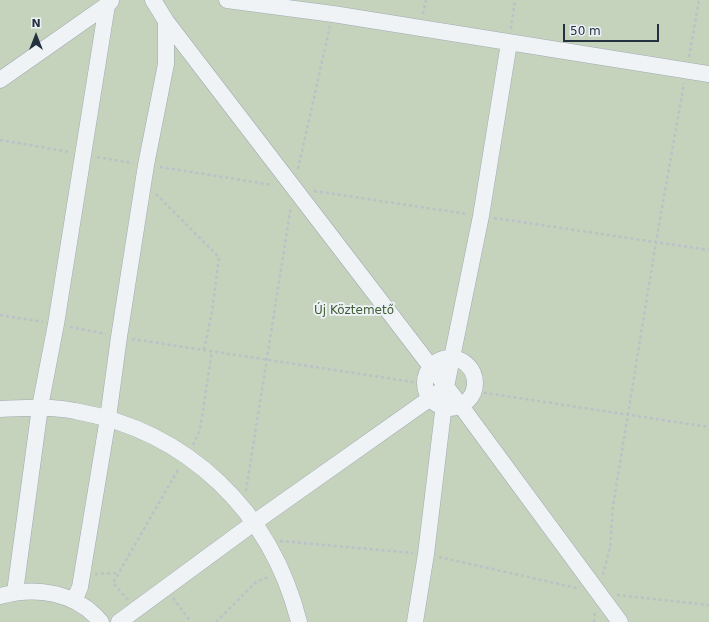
<!DOCTYPE html>
<meta charset="utf-8">
<style>
body{margin:0}
#map{position:relative;width:709px;height:622px;overflow:hidden;background:#dce3e8;font-family:"DejaVu Sans",sans-serif}
canvas{display:block}
.north{position:absolute;left:16px;top:16px;width:40px;height:40px;-webkit-text-stroke:3px #ebf1f6;paint-order:stroke;rotate:0deg;font-size:11px;font-weight:700;line-height:16px;text-align:center;color:#243240}
.north::after{content:'';display:block;margin:auto;width:14px;height:18px;background:#243240;clip-path:polygon(50% 0,100% 100%,50% 72%,0 100%)}
.scale{position:absolute;left:563px;top:24px;width:96px;height:18px;box-sizing:border-box;border:2px solid #243240;border-top:0;padding-left:5px;font-size:12px;line-height:14px;white-space:nowrap;color:#243240;-webkit-text-stroke:3px #ebf1f6;paint-order:stroke}
</style>
<div id="map">
<canvas width="709" height="622"></canvas>
<div class="north">N</div>
<div class="scale">50 m</div>
</div>
<script>
const ctx = document.querySelector('canvas').getContext('2d');
ctx.lineJoin = 'round';
function fillPath(path, color) { ctx.fillStyle = color; ctx.fill(path, 'evenodd'); }
function strokePath(path, color, width, dash) { ctx.strokeStyle = color; ctx.lineWidth = width; ctx.lineCap = dash ? 'butt' : 'round'; ctx.setLineDash(dash || []); ctx.stroke(path); }
function drawText(font, color, halo, rows, align = 'center') {
  ctx.font = font + ' "DejaVu Sans",sans-serif'; ctx.lineWidth = 4; ctx.setLineDash([]); ctx.textBaseline = 'middle'; ctx.strokeStyle = halo; ctx.fillStyle = color; for (const [text, x, y, turn = 0] of rows) {
    ctx.save(); ctx.translate(x, y); ctx.rotate((+turn || 0) * Math.PI / 180); ctx.textAlign = isNaN(turn) ? turn : align; if (halo) ctx.strokeText(text, 0, 0); ctx.fillText(text, 0, 0); ctx.restore();
  }
}
const green = new Path2D(`
 M0,0H709V622H0Z`);
const path = new Path2D(`
 M423,14L426,0
 M511,29L515,0
 M689,57L699,0
 M0,140L70,152
 M97,157L133,163
 M160,167L273,185
 M298,169L330,26
 M314,191L467,214
 M156,194L219,257L212,312L204,350
 M494,218L709,250
 M0,315L43,322
 M70,327L106,334
 M132,339L426,384
 M466,390L709,427
 M193,445L200,430L212,351
 M246,491L291,206
 M280,541L413,553
 M439,557L577,588
 M95,574L119,573
 M603,575L610,547L613,506L628,414L656,242L684,83
 M617,595L709,605
 M173,598L191,622
 M128,600L113,583L179,468
 M216,622L256,582L268,577
 M594,622L595,611`);
const minor = new Path2D(`
 M153,0L166,21L461,406L620,622
 M227,0L333,14L709,74
 M0,80L107,5L111,1
 M425 383a25 25 0 1 1 50 0a25 25 0 1 1-50 0Z
 M0,409C25,408 50,406 75,411C188,431 271,511 299,622
 M15,592L40,407L56,324L107,5
 M0,596C36,586 76,592 101,622
 M74,601L80,587L108,418L119,337L146,165L166,64V21
 M119,622L255,522L446,387
 M415,622L426,554L446,387L481,216L509,43`);
const parkNames = [
 ["Új Köztemető",354,311]
];
fillPath(green, '#c5d3bc');
strokePath(minor, '#a1aab2', 17);
strokePath(path, '#bac1c7', 2.5, [3, 3]);
strokePath(minor, '#eff3f6', 16);
drawText('12px', '#3f5d30', '#ebf1f6', parkNames);
</script>
